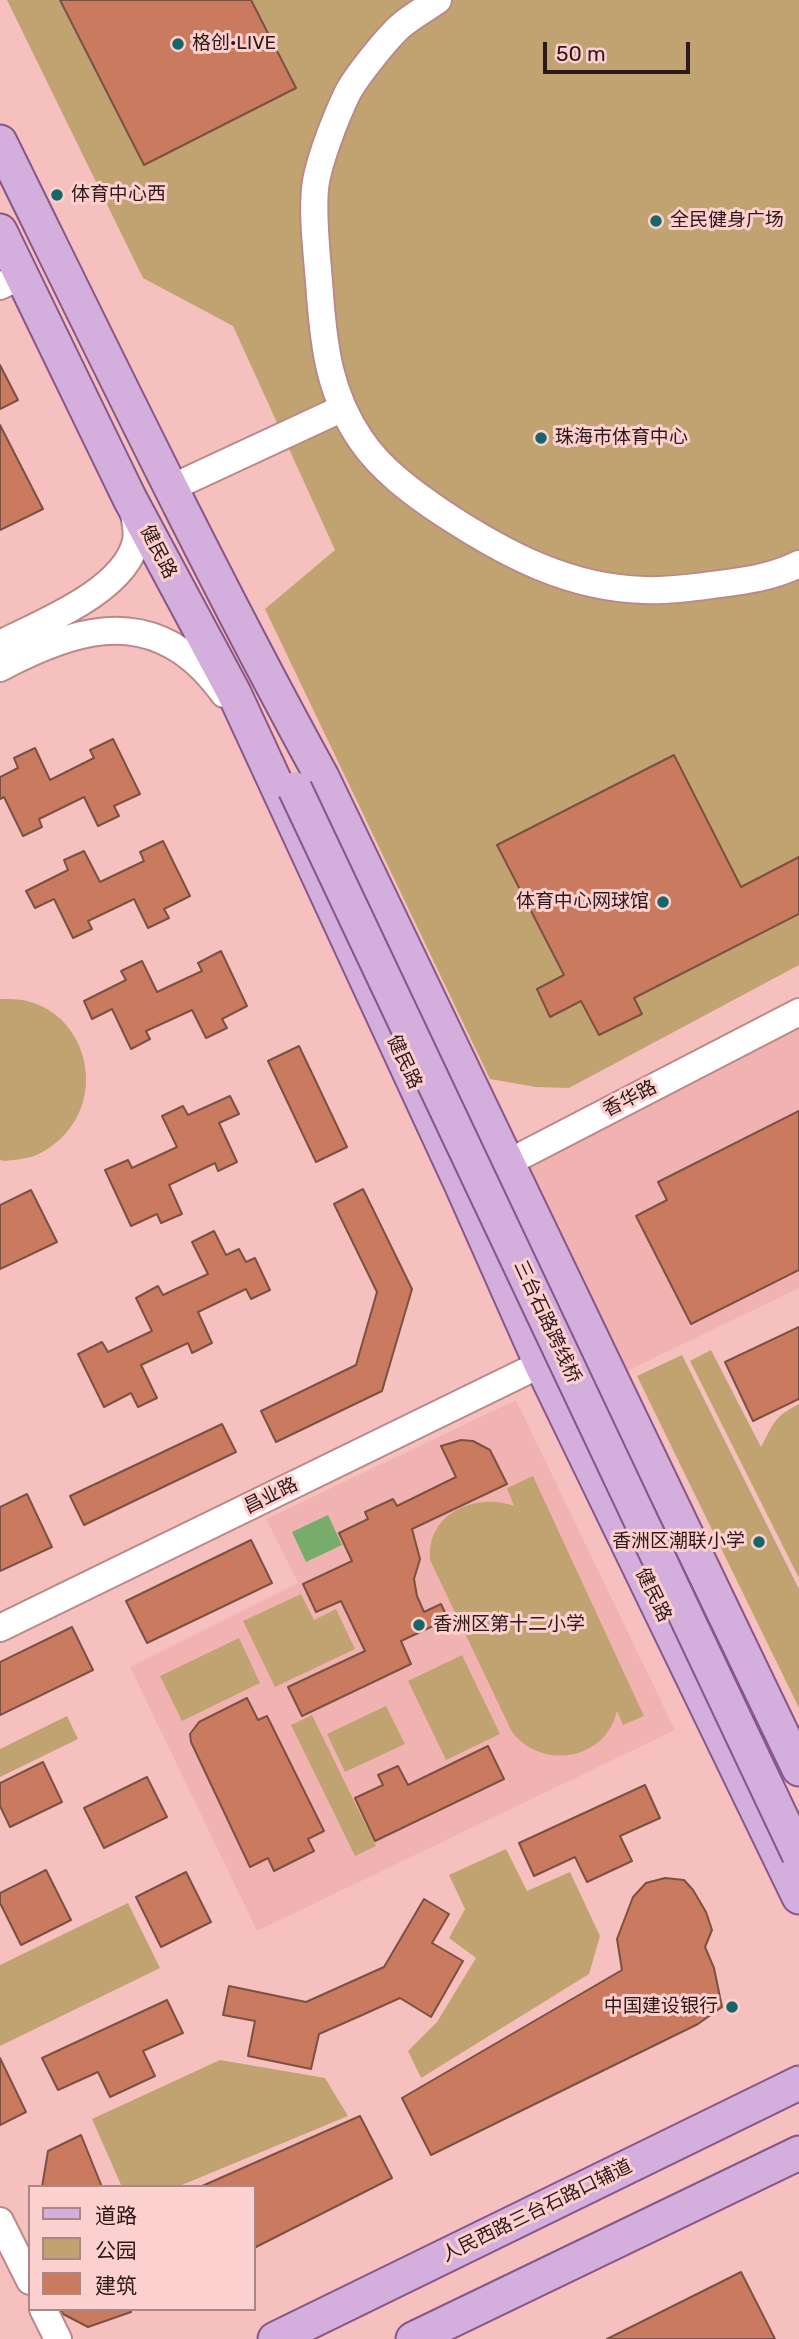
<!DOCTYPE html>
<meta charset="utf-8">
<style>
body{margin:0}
#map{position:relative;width:799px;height:2339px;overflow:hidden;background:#f6c0bf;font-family:Rubik,"Noto Sans SC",sans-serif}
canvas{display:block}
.legend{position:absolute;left:28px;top:2185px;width:228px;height:126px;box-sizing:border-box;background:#fcd0cf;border:2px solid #a98786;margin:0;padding:9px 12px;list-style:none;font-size:21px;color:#2c1918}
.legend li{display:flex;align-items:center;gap:14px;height:35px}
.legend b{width:35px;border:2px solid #a98786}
.scale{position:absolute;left:543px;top:42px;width:147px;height:32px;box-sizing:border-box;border:4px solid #2c1918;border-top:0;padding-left:9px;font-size:21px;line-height:24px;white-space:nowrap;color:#2c1918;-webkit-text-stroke:5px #fcd0cf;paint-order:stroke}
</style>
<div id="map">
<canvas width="799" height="2339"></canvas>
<ul class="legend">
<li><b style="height:9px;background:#d4afdd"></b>道路</li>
<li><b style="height:19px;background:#c1a372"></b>公园</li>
<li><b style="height:19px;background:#ca7a5e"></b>建筑</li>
</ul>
<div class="scale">50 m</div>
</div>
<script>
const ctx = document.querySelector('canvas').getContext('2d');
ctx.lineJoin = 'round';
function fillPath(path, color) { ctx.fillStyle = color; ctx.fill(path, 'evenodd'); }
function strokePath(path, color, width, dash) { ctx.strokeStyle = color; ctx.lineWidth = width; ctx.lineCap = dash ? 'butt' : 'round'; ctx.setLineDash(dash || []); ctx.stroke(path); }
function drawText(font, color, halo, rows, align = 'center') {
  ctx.font = font + ' Rubik,"Noto Sans SC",sans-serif'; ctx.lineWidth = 6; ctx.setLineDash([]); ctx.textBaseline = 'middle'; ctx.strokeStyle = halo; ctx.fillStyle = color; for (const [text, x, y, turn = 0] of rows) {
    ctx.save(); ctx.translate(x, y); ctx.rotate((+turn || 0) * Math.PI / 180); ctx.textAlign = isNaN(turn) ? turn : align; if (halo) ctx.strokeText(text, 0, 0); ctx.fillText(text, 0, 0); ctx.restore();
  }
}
const built = new Path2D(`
 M799,1025V1288L625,1372L525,1167Z
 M516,1400L675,1730L257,1931L130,1667L298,1583L266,1519Z`);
const green = new Path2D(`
 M7,0H799V965L569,1088L536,1087L490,1079L265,609L335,550L233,326L143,278Z
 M0,999C8,999 19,999 27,1001C85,1015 105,1090 66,1133C57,1143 44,1153 31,1157C23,1159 13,1160 5,1161L0,1160Z
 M711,1350L761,1447C773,1425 773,1417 799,1404V1578L690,1361Z
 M682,1355L799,1589V1708L637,1376Z
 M533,1476L644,1716L623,1725L617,1711C606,1760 542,1771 512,1732L430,1560C426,1514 475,1492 514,1506L507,1488Z
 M301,1594L314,1620L336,1609L355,1649L275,1687L243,1621Z
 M239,1638L260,1683L182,1721L160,1676Z
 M462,1655L500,1734L446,1760L408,1681Z
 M386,1706L405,1744L345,1772L327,1734Z
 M312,1715L376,1846L355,1856L291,1725Z
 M67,1716L78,1739L0,1777V1749Z
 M506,1849L527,1891L570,1872L600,1936L589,1974L421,2078L408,2051L437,2022L476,1958L449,1938L465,1909L449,1875Z
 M128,1903L160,1968L0,2046V1965Z
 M220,2060L325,2078L348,2116L177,2187H122L92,2119Z`);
const water = new Path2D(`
 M328,1515L342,1545L306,1562L292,1532Z`);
const building = new Path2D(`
 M60,0H251L296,88L144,165Z
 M0,365L18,400L0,409Z
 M0,425L43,509L0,530Z
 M113,739L140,794L114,806L119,816L98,826L84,797L39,819L42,827L23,836L4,797L0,799V777L18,768L14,758L35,748L50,780L94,758L90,750Z
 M674,755L741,887L799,857V914L634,998L642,1014L599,1035L581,1001L550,1017L537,989L564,975L497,845Z
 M163,841L190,896L164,909L169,918L148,928L134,899L88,921L92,929L73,938L54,899L35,908L26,891L68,870L64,860L84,851L100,882L144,861L140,852Z
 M221,951L247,1006L222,1019L227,1028L206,1038L192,1010L146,1031L150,1039L131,1049L112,1009L92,1019L84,1001L126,980L121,971L142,961L157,992L202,971L198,963Z
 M299,1046L347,1147L316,1162L268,1061Z
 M230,1096L239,1114L219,1123L237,1162L218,1171L215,1163L169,1185L182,1214L161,1223L157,1214L131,1226L105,1170L128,1160L132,1168L177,1147L162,1116L183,1106L188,1115Z
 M799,1111V1270L691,1324L636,1216L667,1200L658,1182Z
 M363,1189L412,1289L382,1391L276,1442L261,1411L356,1365L377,1292L334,1204Z
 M31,1190L57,1242L0,1269V1205Z
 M214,1231L226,1255L239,1249L246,1262L255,1258L270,1290L251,1299L246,1289L198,1312L212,1343L192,1353L188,1343L141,1365L157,1398L138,1407L131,1393L104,1407L78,1354L102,1342L108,1352L152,1331L136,1298L158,1286L163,1295L208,1274L192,1242Z
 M799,1327V1399L753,1421L725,1362Z
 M222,1424L236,1452L84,1525L70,1496Z
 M461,1440L473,1441L490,1450L507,1484L412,1529L420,1559L414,1579L417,1596L424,1612L441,1604L448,1619L401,1641L411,1664L302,1716L288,1687L365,1651L341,1601L316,1612L303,1584L352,1561L339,1533L368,1519L365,1512L393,1499L397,1506L456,1477L441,1446Z
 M27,1494L52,1547L0,1571V1507Z
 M251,1540L272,1583L147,1643L126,1601Z
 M72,1627L93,1670L0,1715V1662Z
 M247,1698L258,1720L267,1716L324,1831L308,1839L314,1851L274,1871L268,1858L250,1867L191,1742L190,1734L199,1722Z
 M488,1746L504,1779L375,1841L355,1798L383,1785L378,1775L398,1766L408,1785Z
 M43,1762L62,1802L10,1827L0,1806V1783Z
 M147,1777L167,1817L104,1848L84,1808Z
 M645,1785L660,1818L620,1836L632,1861L587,1882L575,1857L534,1876L519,1843Z
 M46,1870L71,1920L21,1945L0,1903V1893Z
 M186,1872L211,1922L161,1947L136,1897Z
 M665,1878L684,1880L693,1890L706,1912L712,1930L705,1947L714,1968L722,2007L698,2024L431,2155L402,2098L622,1970L617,1939L633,1897L646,1883Z
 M424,1899L449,1914L432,1943L463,1961L431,2017L400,1998L360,2016L319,2034L311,2069L248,2056L255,2021L223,2015L229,1986L306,2002L384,1967Z
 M167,2000L183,2033L143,2051L155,2076L110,2097L98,2072L58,2090L42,2058Z
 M0,2058L26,2112L0,2125Z
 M360,2116L392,2178L254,2248V2187H200Z
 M81,2135L102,2187H42L48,2151Z
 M741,2272L775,2339H607Z
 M61,2309H131V2312L88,2327L63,2314Z`);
const minor = new Path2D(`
 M438,0C427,8 414,15 403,24C389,35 355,78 347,94C336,117 317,165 315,189C312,220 318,263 320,295C324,348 330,395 361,440C381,470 414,494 444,514C505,554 569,588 644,590C667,591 690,588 712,585C743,581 771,578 799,564
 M0,286L21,276
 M171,488L341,409
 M0,644C41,623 125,591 136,541C138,531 135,519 133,509
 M0,668C68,632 140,606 203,669C211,677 218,686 224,694
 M490,1172L799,1012
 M0,1628L541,1364
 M0,2221L30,2281
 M43,2309L58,2339`);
const major = new Path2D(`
 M0,142C105,355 208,569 322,777L799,1769
 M0,231L130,499L234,693L462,1186L541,1364L799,1897
 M275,2339L799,2083
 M413,2339L799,2153`);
const majorBridge = new Path2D(`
 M295,789L799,1855`);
const markers = [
 [178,44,7,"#166569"],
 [57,195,7,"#166569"],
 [656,221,7,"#166569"],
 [541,438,7,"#166569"],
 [663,902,7,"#166569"],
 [759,1542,7,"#166569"],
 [419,1625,7,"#166569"],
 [732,2007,7,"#166569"]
];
const poiNames = [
 ["格创·LIVE",192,44],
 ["体育中心西",71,195],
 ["全民健身广场",670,221],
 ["珠海市体育中心",555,438],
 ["体育中心网球馆",649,902,"right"],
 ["香洲区潮联小学",745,1542,"right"],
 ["香洲区第十二小学",433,1625],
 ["中国建设银行",718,2007,"right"]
];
const streetNames = [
 ["健民路",158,552,63],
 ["健民路",404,1062,65],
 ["香华路",630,1099,-27],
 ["三台石路跨线桥",547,1322,65],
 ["昌业路",271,1496,-26],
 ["健民路",653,1595,64],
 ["人民西路三台石路口辅道",537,2211,-26]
];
fillPath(built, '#f1b3b2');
fillPath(green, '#c1a372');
fillPath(water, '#77ac6b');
fillPath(building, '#ca7a5e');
strokePath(building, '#7b5142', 2);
strokePath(minor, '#bb8988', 30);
strokePath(major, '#875789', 37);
strokePath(minor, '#fff', 26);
strokePath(major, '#d4afdd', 33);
strokePath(majorBridge, '#875789', 37, []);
strokePath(majorBridge, '#d4afdd', 33);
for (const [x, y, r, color] of markers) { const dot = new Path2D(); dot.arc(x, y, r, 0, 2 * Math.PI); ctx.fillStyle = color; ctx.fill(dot); strokePath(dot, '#fcd0cf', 2.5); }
drawText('19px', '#2c1918', '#fcd0cf', poiNames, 'left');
drawText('19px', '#2c1918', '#fcd0cf', streetNames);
</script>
